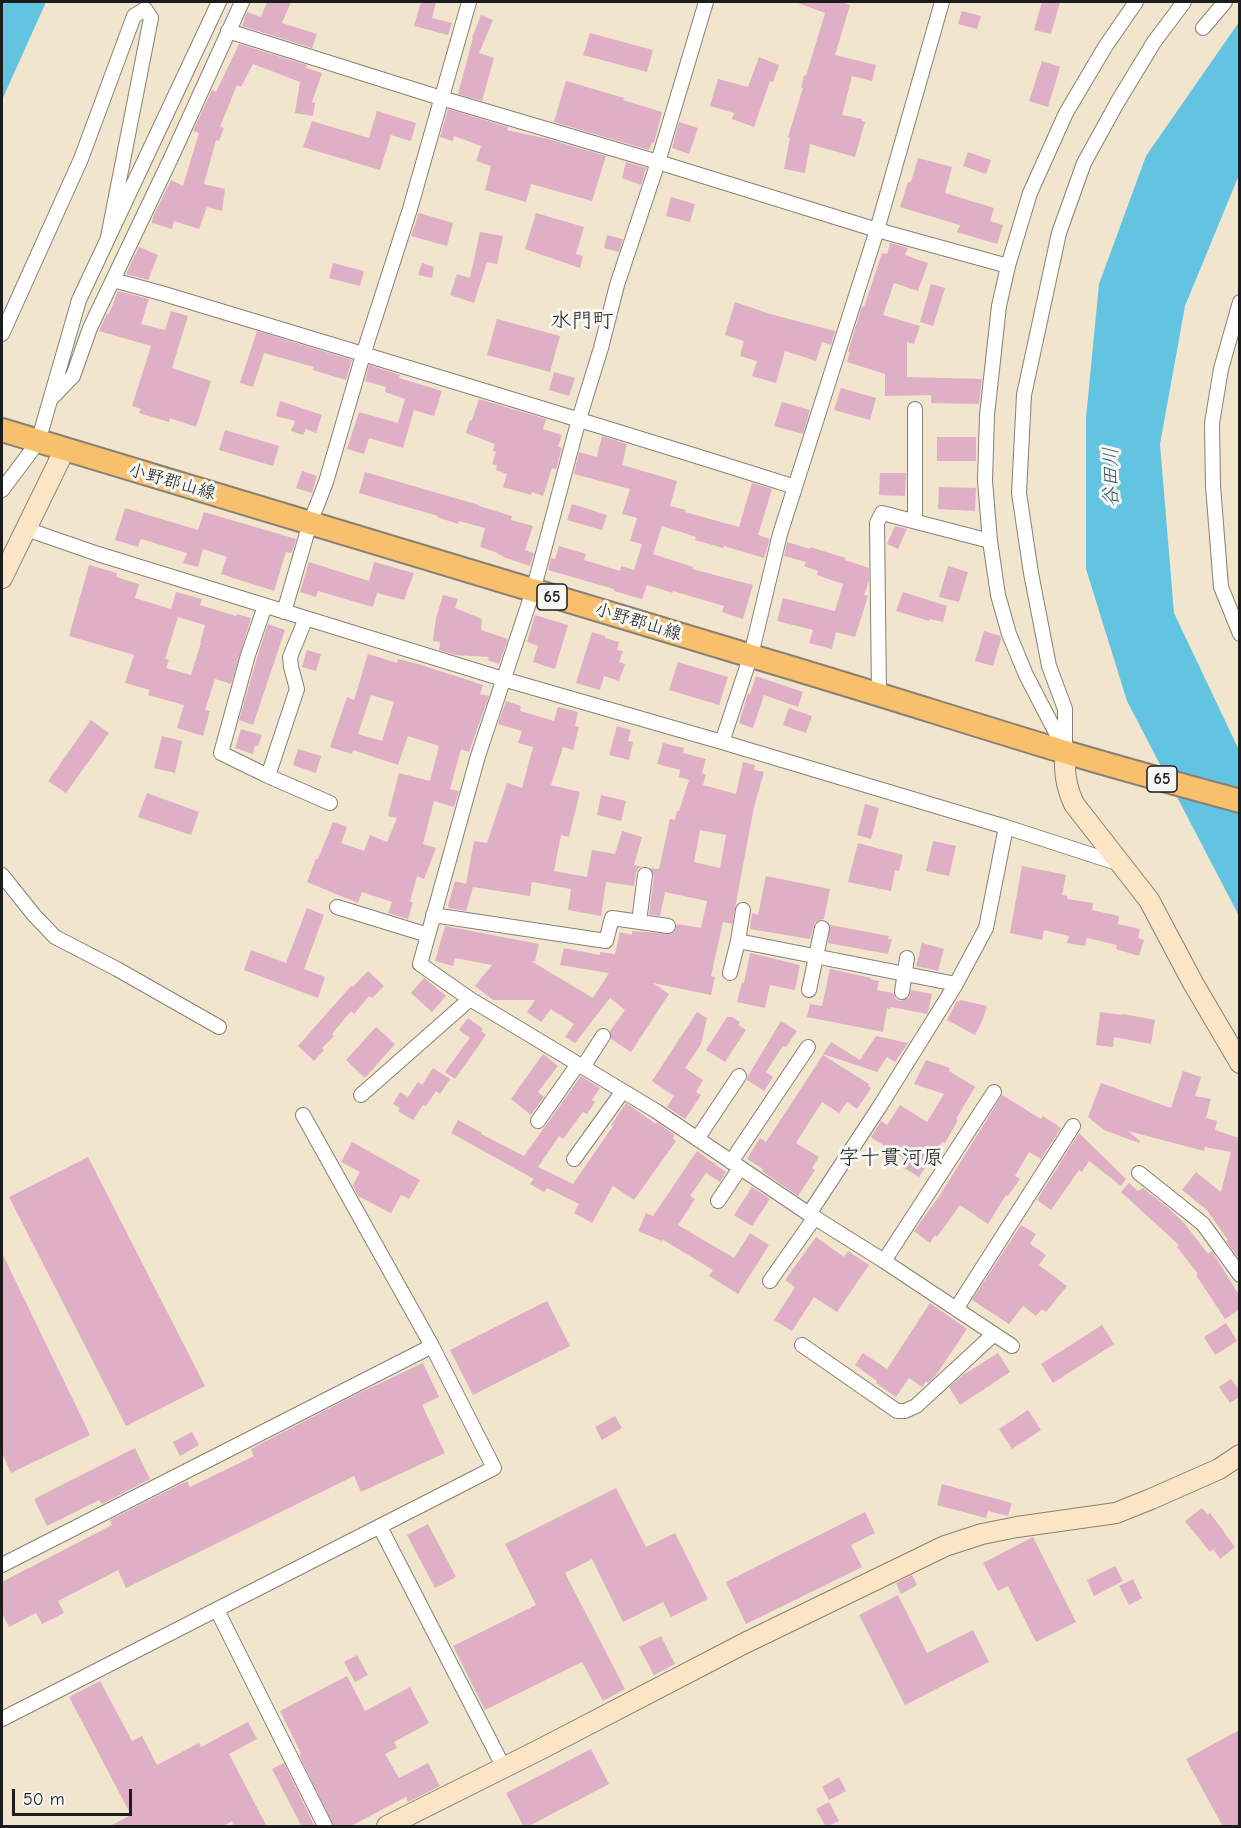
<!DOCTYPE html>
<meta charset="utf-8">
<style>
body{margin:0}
#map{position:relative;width:1241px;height:1828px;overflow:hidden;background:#f2e5ce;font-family:"Comic Neue",sans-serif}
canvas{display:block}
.frame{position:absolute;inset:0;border:3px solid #1c1c1c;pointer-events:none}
.scale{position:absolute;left:12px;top:1789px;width:120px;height:27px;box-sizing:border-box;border:3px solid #1c1c1c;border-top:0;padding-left:8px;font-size:18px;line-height:21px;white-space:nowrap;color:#1c1c1c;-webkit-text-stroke:4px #f6f6f2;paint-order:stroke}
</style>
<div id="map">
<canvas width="1241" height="1828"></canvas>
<div class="frame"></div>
<div class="scale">50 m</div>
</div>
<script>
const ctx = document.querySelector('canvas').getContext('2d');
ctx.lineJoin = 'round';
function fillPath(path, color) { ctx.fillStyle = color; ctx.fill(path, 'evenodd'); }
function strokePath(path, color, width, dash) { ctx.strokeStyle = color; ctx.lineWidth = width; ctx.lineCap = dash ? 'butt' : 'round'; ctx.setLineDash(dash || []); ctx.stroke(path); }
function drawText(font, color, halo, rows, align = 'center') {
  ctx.font = font + ' "Comic Neue","Klee One",sans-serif'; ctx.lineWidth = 6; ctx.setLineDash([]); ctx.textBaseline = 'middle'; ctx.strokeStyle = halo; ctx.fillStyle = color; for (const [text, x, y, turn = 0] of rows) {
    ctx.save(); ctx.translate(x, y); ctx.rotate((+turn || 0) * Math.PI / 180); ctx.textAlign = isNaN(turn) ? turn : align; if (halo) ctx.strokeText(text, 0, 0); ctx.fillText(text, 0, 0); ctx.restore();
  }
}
const water = new Path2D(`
 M2,2H46L2,100Z
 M1239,22V175L1185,306L1160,444L1174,613L1239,750V916L1127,701L1086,569V418L1099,284L1146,156Z`);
const building = new Path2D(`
 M267,2H291L282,23L317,34L312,48L242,26L247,12L261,17Z
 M421,2H436L432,18L452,23L448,35L414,26Z
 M798,2H840L850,5L835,55L876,65L872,81L852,76L842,115L862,119V121L865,122L855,157L810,144L805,173L784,169L790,138L788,137L803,88H801L804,75L806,76L825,13L798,3Z
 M1042,2H1060L1051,34L1034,30Z
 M962,11L981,16L977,29L958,24Z
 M481,15L493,20L479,53L494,58L482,101L458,94L473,38H472Z
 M590,33L653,50L647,72L583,55Z
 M239,44L307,65L306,68L322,73L312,102L315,103L313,116L295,113L300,82L253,64L241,87L237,85L220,127L224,128L219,141L216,140L204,184L225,189L222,211L207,207L199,229L174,221L172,229L152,223L153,217L171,180L183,186L199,133L193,131L212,90L216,92Z
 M759,57L779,65L773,82L770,81L754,127L732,119L734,113L710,106L718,79L748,87Z
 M1042,61L1060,67L1048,107L1029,101Z
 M566,81L624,98L623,100L662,112L654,143L652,142L649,150L554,122Z
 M448,109L508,127L507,130L548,139L606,156L592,201L531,184L526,202L485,190L491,166L476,161L481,146L454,136L453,141L440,137Z
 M377,111L416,123L411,141L391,135L380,170L303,147L312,121L369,138Z
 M679,122L698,128L689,154L672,148Z
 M968,152L991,160L986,174L963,166Z
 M918,158L952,167L945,193L994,208L990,221L1003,225L997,244L957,232L960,225L900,207L908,182H911Z
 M626,162L646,168L641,185L622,178Z
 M671,197L695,204L690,222L666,216Z
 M419,213L453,223L447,246L411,236Z
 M536,213L584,227L576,254L583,256L580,268L525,249Z
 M480,232L503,236L497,264L487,262L474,303L450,295L457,274L470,278Z
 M607,235L623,239L619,252L604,248Z
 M890,243L908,248L905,255L928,263L918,291L894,283L883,315L920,326L914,344L907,342V377L982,379L979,404L931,403V395L885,396V374L847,362L850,352H848L862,306L864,307L882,253L887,254Z
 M139,247L158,255L148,280L126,274Z
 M333,263L364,271L360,286L329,278Z
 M422,263L434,267L432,278L418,275Z
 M931,284L945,288L933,326L920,322Z
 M118,291L149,299L141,324L165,330L171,311L188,316L172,368L211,381L196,427L170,418L169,422L139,413L141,409L132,406L151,346L99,331L107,314H109Z
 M735,302L770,314L835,331L831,345L822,342L816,361L785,351L776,383L752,376L757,361L740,356L744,341L725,335Z
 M497,319L560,336L550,372L487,355Z
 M257,331L352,360L346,380L313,370L314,367L264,353L253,387L240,383Z
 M369,365L400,375L399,378L442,391L434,416L414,410L403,448L369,438L364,454L347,449L359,412L398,423L405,399L385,392L386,387L365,381Z
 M554,372L575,378L569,396L549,390Z
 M841,388L876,398L870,420L834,410Z
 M479,399L546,419L543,429L562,435L558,446L562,448L556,469L552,468L543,496L532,492L531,495L503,487L507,474L496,470L497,465L492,464L496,452L493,451L495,444L466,433L470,420H472Z
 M280,401L322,415L316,433L306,429L303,435L291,431L295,421L276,416Z
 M782,402L810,410L803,434L774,426Z
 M225,430L279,446L273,466L219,450Z
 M602,436L627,444L622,465L677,481L670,506L686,510L685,512L739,527L752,483L772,489L758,535L770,539L764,558L724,546L723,548L695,540L696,537L662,526L653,554L693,567L692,569L753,585L743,619L722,612L724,606L673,591V593L647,585L642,599L614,591V589L548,570L551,558L555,559L559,546L586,554L584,560L620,571L621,566L634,570L642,544L630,541L637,518L622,514L630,489L574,474L579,452L597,457Z
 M937,437H976V461H937Z
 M302,471L317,476L312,493L296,488Z
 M365,472L479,505V506L512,516L511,520L533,526L525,550L534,553L530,566L503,557V556L498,554V553L480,547L485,528L459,521L458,524L437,517L438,516L359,493Z
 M880,473H906L905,496L879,495Z
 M939,487L976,488L975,511L938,509Z
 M572,504L607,515L602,530L567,520Z
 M125,508L198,530L204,512L296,539L292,553L286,552L274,591L221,574L227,557L203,549L198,567L183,563L187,553L141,539L138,547L115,540Z
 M895,526L907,529L898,549L887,544Z
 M787,542L810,549V547L846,558L845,560L869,568V581L864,595L868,596L855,637L836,632L832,649L809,643L813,630L777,621L783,598L835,611L843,584L817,575L818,571L804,566L806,562L784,556Z
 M309,562L369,581L374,562L414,573L404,600L377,593L373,607L318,591L316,597L300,592Z
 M89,565L117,573L116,577L139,584L135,598L171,609L176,592L202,599L200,605L236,616L237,614L251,618L231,684L215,679L205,710L210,711L203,736L177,728L184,705L148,695L150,690L125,683L134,655L69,636ZM178,617L205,625L200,643H201L191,675L166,668L169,660L165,659Z
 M948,566L968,572L959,602L939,597Z
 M903,592L947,606L943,622L930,619L929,621L896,611Z
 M443,595L458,599L455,608L482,619L481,630L508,639L499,664L488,660L489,657L456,655L439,650L440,642L433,641L436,618Z
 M535,615L568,625L555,669L533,662L538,646L527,642Z
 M268,624L285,630L253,725L239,720L257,658Z
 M984,631L1000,636L1001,639L993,666L975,661Z
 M592,632L605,636V638L619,642L617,650L623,651L619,662L625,664L619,681L604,676L600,690L576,683Z
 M307,650L321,654L316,671L302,667Z
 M368,654L397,663L398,659L418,664L483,685L480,694L489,696L469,752L461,749L450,789L459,791L454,807L434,801L423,844L436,848L424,879L417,876L410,902H413L408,919L388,913L392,902L362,892L358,903L307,882L316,859H318L333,822L347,827L341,843L364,851L370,835L387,842L397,818L388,816L399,773L430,781L439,746L408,736L398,765L353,750L352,754L330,747L347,697L354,700ZM371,695L394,702L382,741L358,734Z
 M678,662L728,677L719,705L669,690Z
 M756,676L803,692L798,707L764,695L753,728L739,723L748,693L750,694Z
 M506,701L521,706L520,711L554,721L558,707L578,712L575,726L579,727L573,750L563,747L551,785L580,792L569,837L561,835L554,871L587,877L592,850L615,854L622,831L642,837L634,865L642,867L638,869L636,873L634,886L606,882L601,916L568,910L571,889L532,882L530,896L473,887L466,911L449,908L448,906L455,881L466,884L474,841L487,843L507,783L522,788L533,747L518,743L522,731L498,724Z
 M789,708L812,716L806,733L783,725Z
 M91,720L109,733L66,793L48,781Z
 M617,726L631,730L628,741L633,742L629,760L609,755Z
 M241,729L262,735L258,746H255L253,754L235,748Z
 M162,736L182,741L175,773L154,768Z
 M663,743L684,748L683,753L706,759L702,773L706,775L703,785L736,794L743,762L755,765L754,770L764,772L754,807L732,924L723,922L711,976L715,977L711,995L653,983L669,994L631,1052L611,1039L610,1031L625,1010L610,998L575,1043L565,1037L574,1024L551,1009L541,1022L527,1012L535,1000H493L475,986L492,965L455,958L453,966L435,961L445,926L539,944L535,961H531L593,998L609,973L560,965L564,948L600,955V952L615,954L620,932L632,935V931L671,934L675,931L677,924L701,928L707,901L665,892L660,916L649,914L654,876L650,868L659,869L670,819L675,820L677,811H679L689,780L679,777L680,770L657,764ZM700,830L726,835L720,868L694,862Z
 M298,749L321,756L316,773L293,765Z
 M147,793L199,812L191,835L138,817Z
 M601,795L626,801L621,821L597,815Z
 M865,804L879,808L871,839L857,835Z
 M933,841L956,846L949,876L926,871Z
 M858,843L903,855L899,871L895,870L891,891L848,882Z
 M1022,866L1066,875L1062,895L1067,896V899L1093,903L1092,910L1119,916L1118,924L1140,929L1138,938L1144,940L1139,956L1116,949L1117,945L1087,938L1085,946L1067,943L1069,936L1044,930L1042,940L1010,933Z
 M766,876L830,889L824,919L819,920L815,922L810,939L750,929L752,913L758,915Z
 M307,908L324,915L304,969L325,977L318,998L244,970L251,950L286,963Z
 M830,925L889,936L888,939H892L888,954L828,943Z
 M922,943L944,949L938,971L916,966Z
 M750,953L800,965L795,990L770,985L765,1008L737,1002L742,982L744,983Z
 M830,969L871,978L870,979L879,981L877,990L893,993L896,999L900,1001L909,998L911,990L932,994L928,1012L927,1014L891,1007L890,1009L887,1008L883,1032L807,1017L810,1004L822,1006Z
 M368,971L384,986L372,998L369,996L354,1014L351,1011L332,1034L334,1036L322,1048L324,1050L314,1061L298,1046L351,986L353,987Z
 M424,978L446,996L432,1012L411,993Z
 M960,1000L987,1006L983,1019L975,1035L947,1020L957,1001L959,1002Z
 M697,1012L707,1018L701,1044L685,1068L703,1080L696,1092L701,1095L685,1119L667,1107L674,1096L652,1081Z
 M1100,1012L1122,1015L1123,1014L1155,1020L1151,1044L1114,1037L1113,1047L1096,1045Z
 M727,1017H732L740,1022L738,1025L746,1030L725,1062L706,1050Z
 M468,1018L483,1029L481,1031L486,1035L455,1079L445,1072L470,1038L459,1030Z
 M781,1021L797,1031L786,1047L783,1046L766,1072L773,1077L764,1091L747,1080L748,1076Z
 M376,1027L395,1044L365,1078L346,1060Z
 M876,1036L908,1043L895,1062L887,1057L877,1072L823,1054L831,1042L860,1060Z
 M543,1054L558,1066L538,1092L544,1097L531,1115L511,1099Z
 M823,1055L869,1084L868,1086L871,1088L857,1109L847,1102L839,1113L822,1102L796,1143L819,1157L812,1168L815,1170L798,1196L762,1171L763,1169L747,1159L760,1138L766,1142Z
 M926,1060L950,1068L949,1071L975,1087L956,1119L958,1120L945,1143L942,1142L919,1177L899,1165L903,1158L871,1137L881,1121L887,1125L900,1105L927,1122L944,1094L914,1084Z
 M433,1068L450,1079L440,1094L436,1091L426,1106L423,1105L413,1120L398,1111L400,1108L393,1104L400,1092L408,1097L418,1082L422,1085Z
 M1183,1071L1201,1077L1195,1096L1211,1099L1206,1118L1217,1121L1215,1130L1239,1138V1256H1237L1226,1241L1228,1240L1207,1210L1182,1190L1196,1172L1221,1192L1231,1152L1205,1147L1204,1151L1128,1131L1140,1141L1139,1143L1104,1130L1088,1117L1101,1083L1171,1108Z
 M581,1076L600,1088L592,1100L595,1102L587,1114L583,1112L563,1139L559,1136L538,1167L573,1184L613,1126L611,1125L626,1103L656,1124L657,1122L675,1135L673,1138L676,1141L634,1200L613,1186L592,1223L574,1213L579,1204L547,1188L544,1192L530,1184L534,1179L451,1133L458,1120L482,1133L481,1134L524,1156Z
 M1002,1095L1041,1119L1043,1116L1061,1128L1041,1159L1029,1152L1015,1176L1020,1179L1008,1196L1006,1195L988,1224L960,1205L937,1237L935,1235L930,1243L914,1231L940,1195Z
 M1079,1133L1126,1179L1121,1186L1089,1161L1082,1172L1079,1170L1051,1210L1037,1200Z
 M352,1142L420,1180L409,1199L401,1195L391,1213L358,1196L353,1185L360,1172L341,1162Z
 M697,1151L726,1172L720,1182L706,1173L690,1196L695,1199L678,1225L734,1258L750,1233L769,1245L738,1294L709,1276L713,1270L662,1239V1241L638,1231L646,1213L653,1216Z
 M88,1157L205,1386L126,1426L9,1197Z
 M1129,1183L1138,1191L1143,1188L1167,1207L1184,1223L1208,1254L1212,1251L1239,1295V1310L1225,1319L1196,1275L1198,1274L1177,1247L1179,1245L1121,1192Z
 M752,1187L770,1199L752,1226L734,1215Z
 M1021,1225L1036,1234L1030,1244L1046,1255L1039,1265L1067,1286L1046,1312L1042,1309L1036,1316L1023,1306L1009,1324L972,1300Z
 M816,1237L844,1257L848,1251L869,1265L837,1312L814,1297L792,1331L774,1320L795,1287L785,1280Z
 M2,1253L90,1435L11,1473L2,1453Z
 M547,1301L570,1346L473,1395L450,1350Z
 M930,1303L967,1329L936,1375L928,1383L926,1381L922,1387L909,1378L896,1397L876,1383L877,1381L855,1365L863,1353L887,1369Z
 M1226,1323L1237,1341L1215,1355L1204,1337Z
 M1102,1325L1114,1344L1053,1383L1041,1364Z
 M998,1353L1010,1372L960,1405L949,1387L963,1375Z
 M423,1363L439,1397L422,1405L445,1453L361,1492L354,1476L126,1588L118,1570L58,1601L64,1613L42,1624L36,1613L9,1627L2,1613V1582L112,1525L110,1520L187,1481L190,1487L254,1456L251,1449L353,1396Z
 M1231,1379L1239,1390V1397L1230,1403L1219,1387Z
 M1028,1410L1041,1430L1012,1449L999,1429Z
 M615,1416L622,1428L602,1440L595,1427Z
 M192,1432L199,1445L180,1456L173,1442Z
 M135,1448L150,1479L102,1504L99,1500L47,1526L34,1499Z
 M942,1484L1012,1503L1008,1516L988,1511L986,1518L937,1505Z
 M616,1488L646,1547L675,1533L708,1599L671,1617L663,1602L623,1622L592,1559L565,1573L625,1689L603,1701L582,1662L485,1710L453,1646L536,1605L505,1544Z
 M1202,1508L1208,1515L1210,1513L1235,1547L1220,1559L1213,1549L1210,1552L1185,1521Z
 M865,1512L875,1533L851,1545L862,1567L746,1624L726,1582Z
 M428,1524L456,1577L435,1588L407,1535Z
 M1033,1537L1076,1622L1036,1642L1008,1586L998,1591L983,1563Z
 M1115,1566L1123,1581L1094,1596L1087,1580Z
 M912,1575L917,1585L901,1594L896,1583Z
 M1133,1579L1142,1598L1129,1605L1119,1586Z
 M898,1595L927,1653L973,1630L989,1662L905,1705L859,1615Z
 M661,1636L675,1664L654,1675L639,1647Z
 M357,1655L368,1675L355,1682L344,1662Z
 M347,1676L365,1711L410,1687L429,1723L394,1742L397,1748L385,1754L399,1778L428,1763L440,1786L408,1802L406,1797L349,1827H334L299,1755L301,1754L297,1745L280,1711Z
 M100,1681L132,1741L142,1736L157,1765L199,1743L201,1747L248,1722L257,1739L229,1754L267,1827H234L232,1821L222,1827H108L131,1815L69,1697Z
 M1239,1730V1827H1223L1186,1759Z
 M591,1749L609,1784L527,1827H524L506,1793Z
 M284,1763L315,1827H302L272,1769Z
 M839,1777L846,1791L829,1800L822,1787Z
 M829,1802L839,1821L826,1827L816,1809Z`);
const street = new Path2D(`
 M706,2L658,162L617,285L601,348L579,419L533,591L478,756L420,964L470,999L656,1111L809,1214L884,1261L1012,1346
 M1203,28L1225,2
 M228,31L441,98L658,162L877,230L1008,266
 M113,280L161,293C372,357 584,420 795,487
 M1240,302L1221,369L1212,423L1213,486L1221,587L1240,634
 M2,334L81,159L134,16L145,9L151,18L108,237
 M50,400L73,376L90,328L171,158L242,2
 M915,409V521
 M2,490L38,442L79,300L219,2
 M26,529L98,554L503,679L722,742L1006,827L1120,864
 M265,606L248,655L221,753L268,776L330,803
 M284,612L310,523L326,482L363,355L410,209L469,2
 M879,694L877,523L882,513L990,541
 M722,742L751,655L780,534L877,230L942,2
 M1065,747V709L1049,666L1031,573L1019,493L1024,395L1059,233L1084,163L1117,103L1154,42L1184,2
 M1066,752L1026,675L1009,634L998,595L990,541L985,481L987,415L999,306L1008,266L1030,193L1066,113L1105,47L1136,2
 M268,776L297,689L291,667L290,657L306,618
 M2,875L34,915L55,937L117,969L219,1027
 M337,907L428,935
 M433,915L606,941L612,918L668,926
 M639,922L645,875
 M738,941L956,984
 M730,973L738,941L743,910
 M809,990L822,928
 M902,992L907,958
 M583,1067L603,1036
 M361,1095L470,999
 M538,1121L578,1064
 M697,1139L739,1076
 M574,1159L623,1091
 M731,1162L808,1047
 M1139,1173L1203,1224L1240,1275
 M718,1201L740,1168
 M809,1214L880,1106L956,984L986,928L1006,827
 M884,1261L994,1092
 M770,1281L815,1217
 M956,1309L1073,1126
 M802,1345L897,1411H905L916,1406L994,1334
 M380,1527L504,1768
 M2,1565L432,1346
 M217,1610L325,1826
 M2,1719L494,1468L432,1346L303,1115`);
const secondary = new Path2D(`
 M2,578L64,451
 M1066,752C1063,771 1066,787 1074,804L1149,900L1193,983L1240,1063
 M387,1826L539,1750L745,1643L945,1546L982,1534L1017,1527L1116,1513L1151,1499L1219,1469L1240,1455`);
const primary = new Path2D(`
 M2,430C250,506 499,580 748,655C854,686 959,720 1065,752C1123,769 1181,785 1240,801`);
const shields = [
 [552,597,30],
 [1162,779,30]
];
const shieldNames = [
 ["65",552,597],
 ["65",1162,779]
];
const streetNames = [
 ["小野郡山線",172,482,16],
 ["小野郡山線",638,622,17]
];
const waterNames = [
 ["谷田川",1111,477,-90]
];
const quarterNames = [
 ["水門町",582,321],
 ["字十貫河原",891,1158]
];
fillPath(water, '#63c4e1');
fillPath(building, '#deafc5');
strokePath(street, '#878075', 16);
strokePath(secondary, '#878075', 22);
strokePath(primary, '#878075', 26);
strokePath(street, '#fff', 14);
strokePath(secondary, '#fce5c4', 20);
strokePath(primary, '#f8bf6c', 22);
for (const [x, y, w] of shields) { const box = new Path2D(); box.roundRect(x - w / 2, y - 13, w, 26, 4.5); ctx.fillStyle = '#f6f6f2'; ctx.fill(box); strokePath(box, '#1c1c1c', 1.5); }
drawText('bold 16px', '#1c1c1c', null, shieldNames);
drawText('18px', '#1c1c1c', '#f6f6f2', streetNames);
drawText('italic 20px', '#355761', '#f6f6f2', waterNames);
drawText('21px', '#1c1c1c', '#f6f6f2', quarterNames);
</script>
